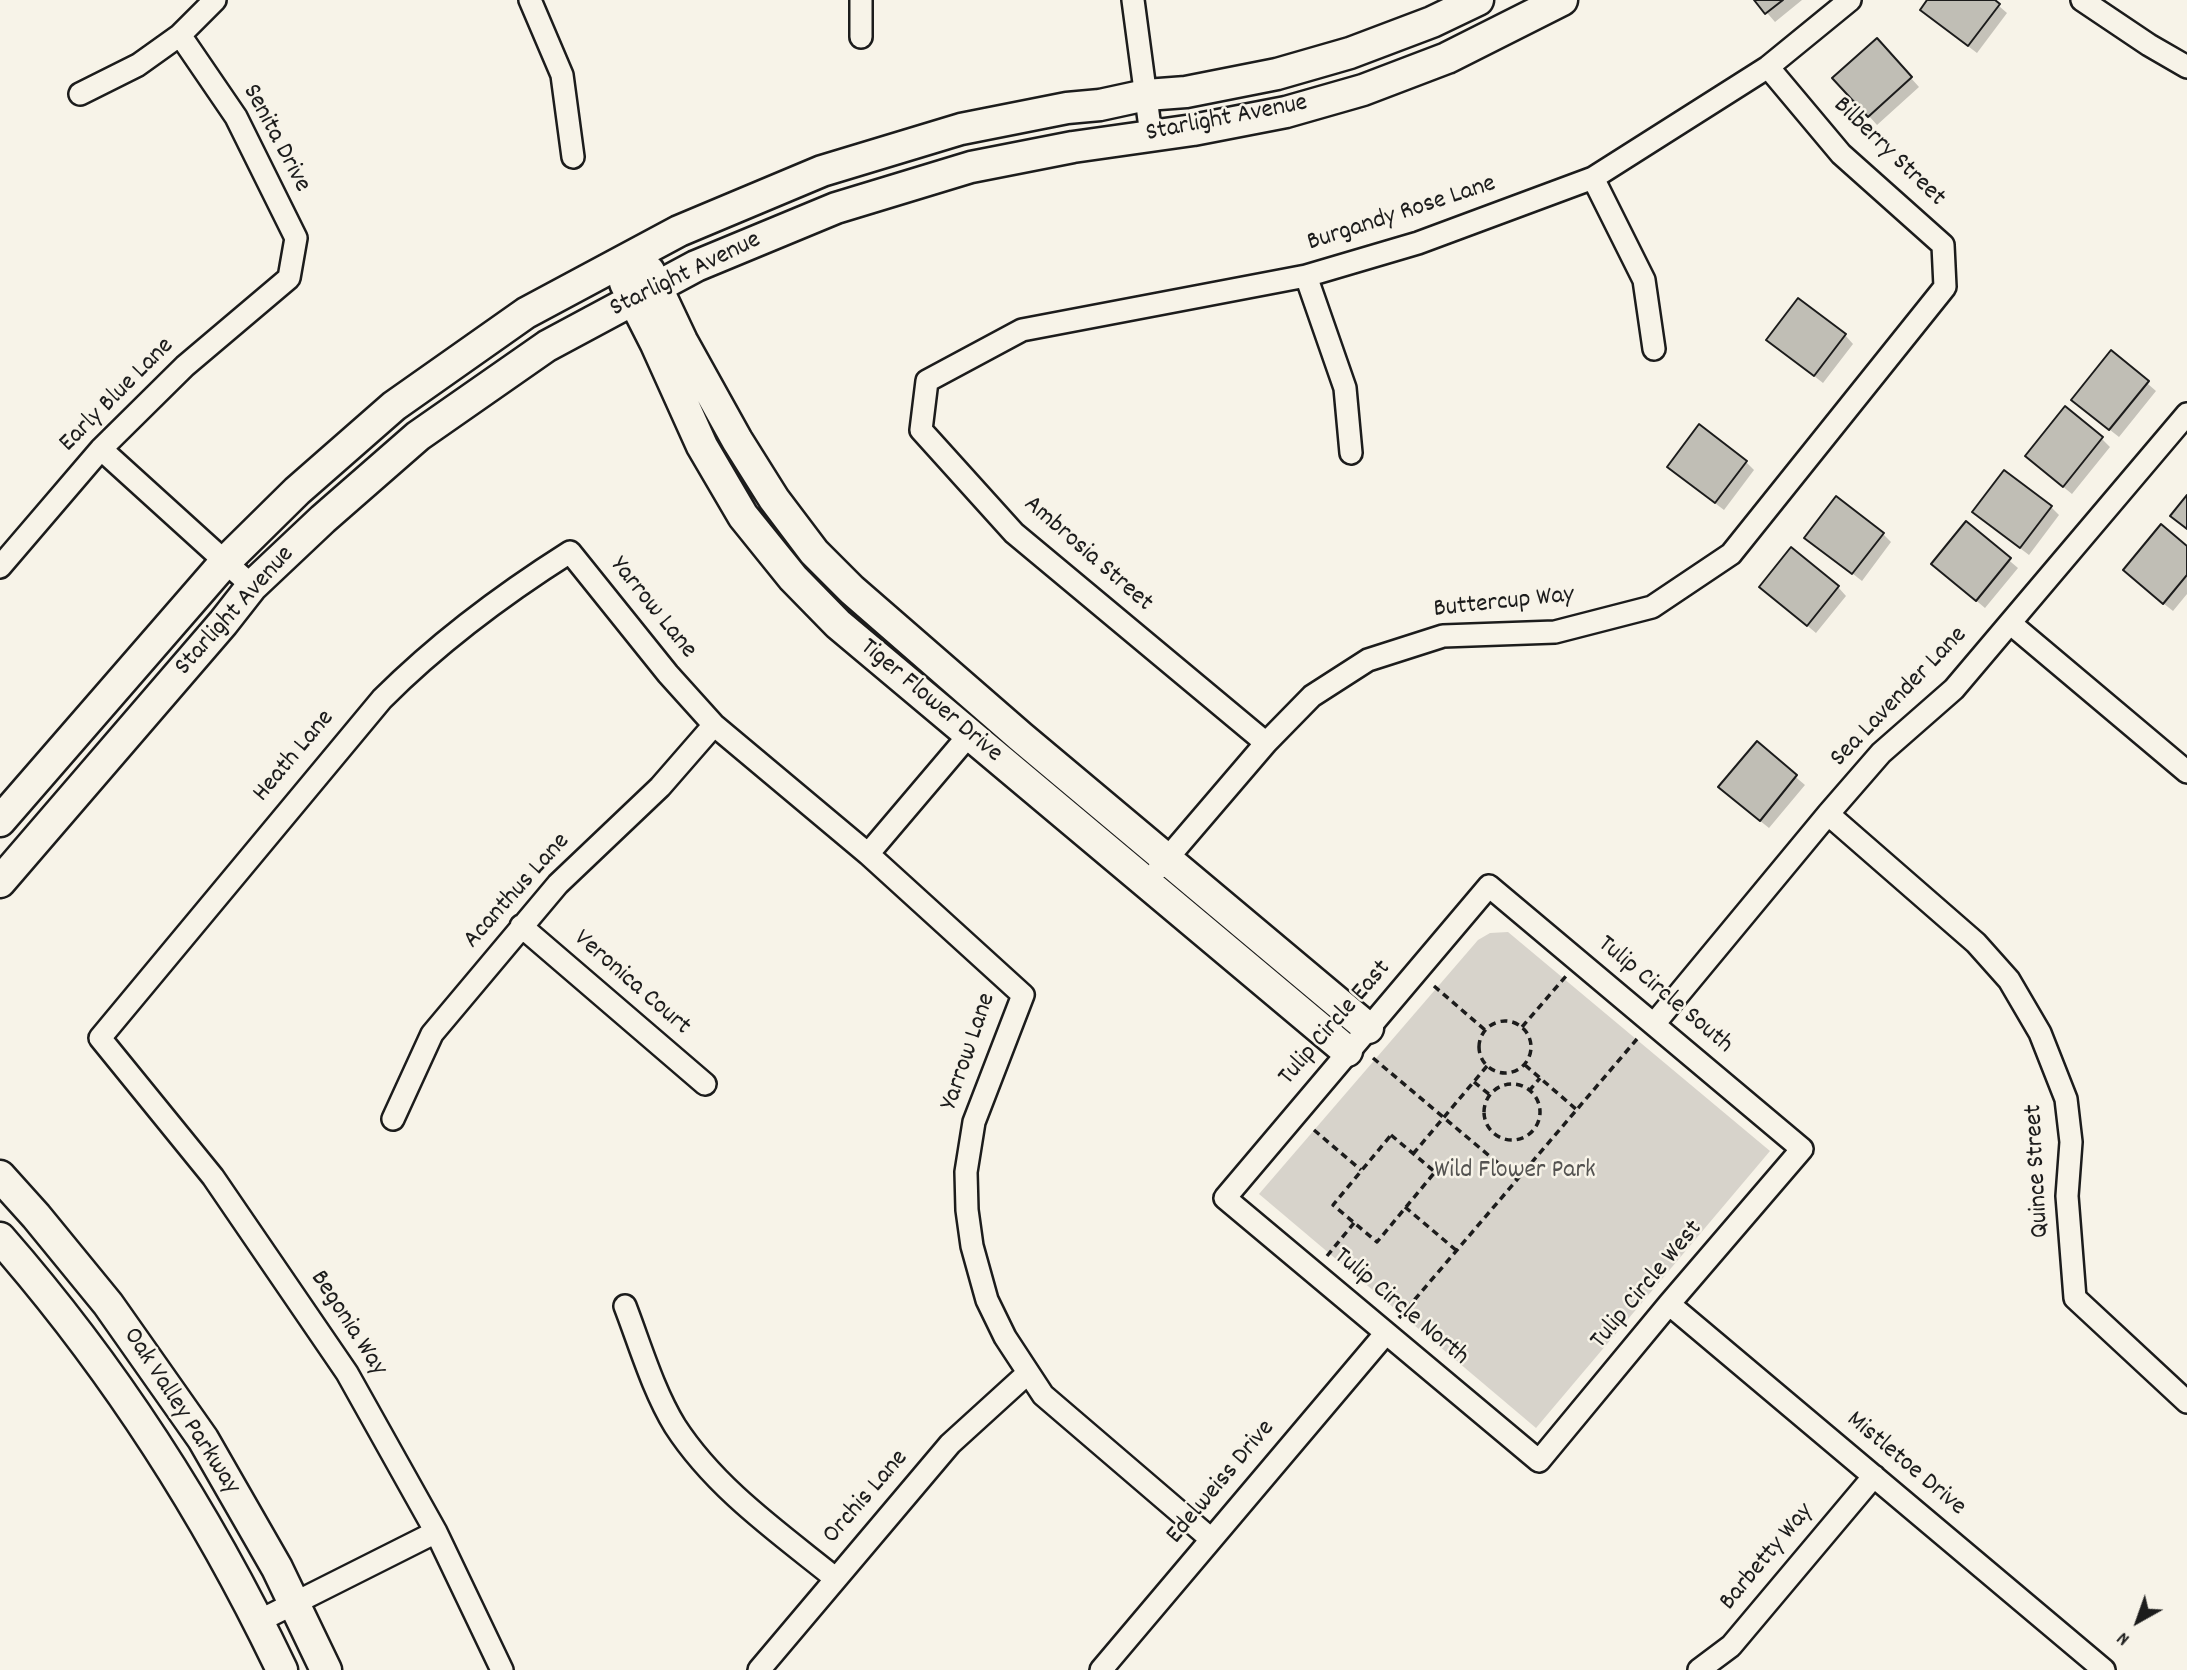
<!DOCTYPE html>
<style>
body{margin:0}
#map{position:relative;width:2187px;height:1670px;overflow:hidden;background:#f7f3e8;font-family:Dekko,sans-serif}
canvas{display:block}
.north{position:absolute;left:2103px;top:1586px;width:70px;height:70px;-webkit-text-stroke:5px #f7f3e8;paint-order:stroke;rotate:220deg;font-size:19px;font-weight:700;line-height:28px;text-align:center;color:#1c1c1c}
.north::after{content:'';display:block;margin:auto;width:24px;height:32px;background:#1c1c1c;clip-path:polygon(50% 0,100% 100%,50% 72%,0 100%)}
</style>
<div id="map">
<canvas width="2187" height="1670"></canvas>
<div class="north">N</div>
</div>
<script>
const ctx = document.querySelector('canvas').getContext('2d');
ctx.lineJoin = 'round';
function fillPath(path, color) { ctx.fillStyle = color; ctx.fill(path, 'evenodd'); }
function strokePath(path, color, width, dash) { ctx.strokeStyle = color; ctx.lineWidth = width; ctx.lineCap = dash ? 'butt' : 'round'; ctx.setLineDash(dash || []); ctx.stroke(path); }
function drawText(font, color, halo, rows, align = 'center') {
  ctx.font = font + ' Dekko,sans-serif'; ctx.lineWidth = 5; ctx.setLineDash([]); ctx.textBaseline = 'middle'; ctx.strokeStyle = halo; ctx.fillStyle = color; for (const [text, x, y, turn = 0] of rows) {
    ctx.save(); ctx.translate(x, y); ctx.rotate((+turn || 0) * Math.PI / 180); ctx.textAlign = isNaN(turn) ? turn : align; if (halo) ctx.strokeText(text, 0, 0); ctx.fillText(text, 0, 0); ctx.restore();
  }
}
const green = new Path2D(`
 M1508,932L1770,1151L1536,1428L1259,1194L1478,940L1490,933Z`);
const shadow = new Path2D(`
 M1756,0H1802L1775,22Z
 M1930,0H1992L2007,13L1977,53L1931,18Z
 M1885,49L1919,87L1877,125L1835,78Z
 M1845,335L1853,344L1823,383L1768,340Z
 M2111,352L2156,391L2119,437L2082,408Z
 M2101,438L2110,447L2072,494L2035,464Z
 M1746,462L1754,470L1724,510L1678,475Z
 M2051,507L2059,515L2029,555L1983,520Z
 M1966,524L2018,568L1985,608L1942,572Z
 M1883,534L1891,542L1862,581L1807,538Z
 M2187,548V594L2173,611L2133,579Z
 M1761,587H1838L1846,596L1816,633Z
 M1757,744L1805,785L1769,828L1729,796Z`);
const building = new Path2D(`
 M1754,0H1783L1765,14Z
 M1927,0H1995L2000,4L1968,46L1920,10Z
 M1877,38L1912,77L1868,117L1832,78Z
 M1798,298L1846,334L1814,376L1766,340Z
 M2111,350L2149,381L2109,430L2071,400Z
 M2065,406L2103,437L2063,487L2025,456Z
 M1699,424L1747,461L1715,503L1667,467Z
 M2004,470L2052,506L2020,548L1972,512Z
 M2187,495V529L2170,516Z
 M1836,496L1884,533L1852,574L1804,538Z
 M1966,521L2011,558L1976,601L1931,564Z
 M2161,524L2187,546V575L2163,604L2123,570Z
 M1791,547L1839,586L1807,626L1759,587Z
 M1757,741L1797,775L1760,821L1718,787Z`);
const path = new Path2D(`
 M1434,986L1485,1030
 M1479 1047a26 26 0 1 1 52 0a26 26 0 1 1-52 0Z
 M1522,1027L1566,976
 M1373,1058L1518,1180
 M1525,1065L1577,1110
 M1474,1082L1490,1095
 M1484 1112a28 28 0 1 1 56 0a28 28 0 1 1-56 0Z
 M1529,1091L1540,1078
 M1314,1130L1361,1170
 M1391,1135L1435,1172L1377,1242L1333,1205Z
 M1413,1154L1487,1066
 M1405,1207L1457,1251
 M1327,1256L1354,1223
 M1399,1318L1637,1039`);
const street = new Path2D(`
 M530,0L562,75L573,157
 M861,0V37
 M1133,0L1151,135
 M2082,0L2149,45L2187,67
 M80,94L138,65L180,35L215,0
 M1593,178L1644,280L1654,349
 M1306,276L1345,388L1351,453
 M101,449L252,586
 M0,567L101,449L185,366L289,278L296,238L236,117L180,35
 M2010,623L2187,772
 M1266,743L1014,533L921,430L927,381L1022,330L1306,276L1418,243L1593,178L1768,67L1850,0
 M1828,814L1976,943L2009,980L2040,1033L2066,1099L2071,1142L2067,1196L2075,1298L2187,1402
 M868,854L969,735
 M1159,868L1266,743L1312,696L1368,660L1443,636L1555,632L1652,607L1731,554L1945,287L1943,245L1841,154L1768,67
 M1489,886L1802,1149L1669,1304L1539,1461L1225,1198Z
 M521,926L705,1084
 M1654,1024L1828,814L1881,753L1954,689L2187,414
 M393,1119L432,1034L558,884L660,787L714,725
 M1669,1304L2104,1670
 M625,1306C640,1345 653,1390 675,1426C715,1488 778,1532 835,1578
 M259,1621L436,1532
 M502,1670L436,1532L347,1373L213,1177L100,1038L382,699C439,642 502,595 570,552L668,674L714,725L868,854L1023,995L974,1122L966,1172L967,1210L972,1246L987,1300L1005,1337L1043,1395L1211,1539
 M759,1670L950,1444L1028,1373
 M1101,1670L1386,1333
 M1699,1670L1731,1646L1874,1476`);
const secondary = new Path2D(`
 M649,271L682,341L737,440L774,499L814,552L852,590L1021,737L1368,1028
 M625,283L656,344L702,446L743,516L793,578L838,624L1347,1051
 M0,821L225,562L297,491L394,406L526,313L679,231L822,171L961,129L1067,108L1100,105L1146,95L1186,92L1277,74L1350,53L1432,22L1478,0
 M0,882L223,623L252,586L323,519L418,436L547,346L696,266L836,208L971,167L1073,147L1193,130L1286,112L1363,90L1447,58L1562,0
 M0,1176L36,1216L108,1304L203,1439L277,1568L326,1670
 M0,1238C113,1367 208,1515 282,1670`);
const streetNames = [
 ["Starlight Avenue",1227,120,-11],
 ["Senita Drive",275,139,62],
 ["Bilberry Street",1888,153,44],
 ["Burgandy Rose Lane",1402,215,-18],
 ["Starlight Avenue",686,276,-26],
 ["Early Blue Lane",118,396,-45],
 ["Ambrosia Street",1087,555,41],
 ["Buttercup Way",1504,604,-6],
 ["Yarrow Lane",652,609,51],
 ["Starlight Avenue",236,612,-48],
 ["Sea Lavender Lane",1900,698,-46],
 ["Tiger Flower Drive",930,702,40],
 ["Heath Lane",295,757,-50],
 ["Acanthus Lane",518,892,-48],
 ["Veronica Court",631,984,41],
 ["Tulip Circle South",1664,996,40],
 ["Tulip Circle East",1336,1024,-49],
 ["Yarrow Lane",970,1052,-71],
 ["Quince Street",2039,1171,-93],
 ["Tulip Circle West",1648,1286,-50],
 ["Tulip Circle North",1400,1308,40],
 ["Begonia Way",347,1324,57],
 ["Oak Valley Parkway",180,1412,57],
 ["Mistletoe Drive",1905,1465,40],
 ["Edelweiss Drive",1222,1483,-50],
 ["Orchis Lane",867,1498,-49],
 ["Barbetty Way",1768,1558,-50]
];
const parkNames = [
 ["Wild Flower Park",1515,1172]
];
fillPath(green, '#d7d3cb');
fillPath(shadow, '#0003');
fillPath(building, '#c0beb5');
strokePath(building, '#1c1c1c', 2);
strokePath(street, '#1c1c1c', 26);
strokePath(secondary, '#1c1c1c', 35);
strokePath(path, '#1c1c1c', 3.5, [7, 5]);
strokePath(street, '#f7f3e8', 21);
strokePath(secondary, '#f7f3e8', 30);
drawText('26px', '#1c1c1c', '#f7f3e8', streetNames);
drawText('26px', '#545351', '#f7f3e8', parkNames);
</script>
